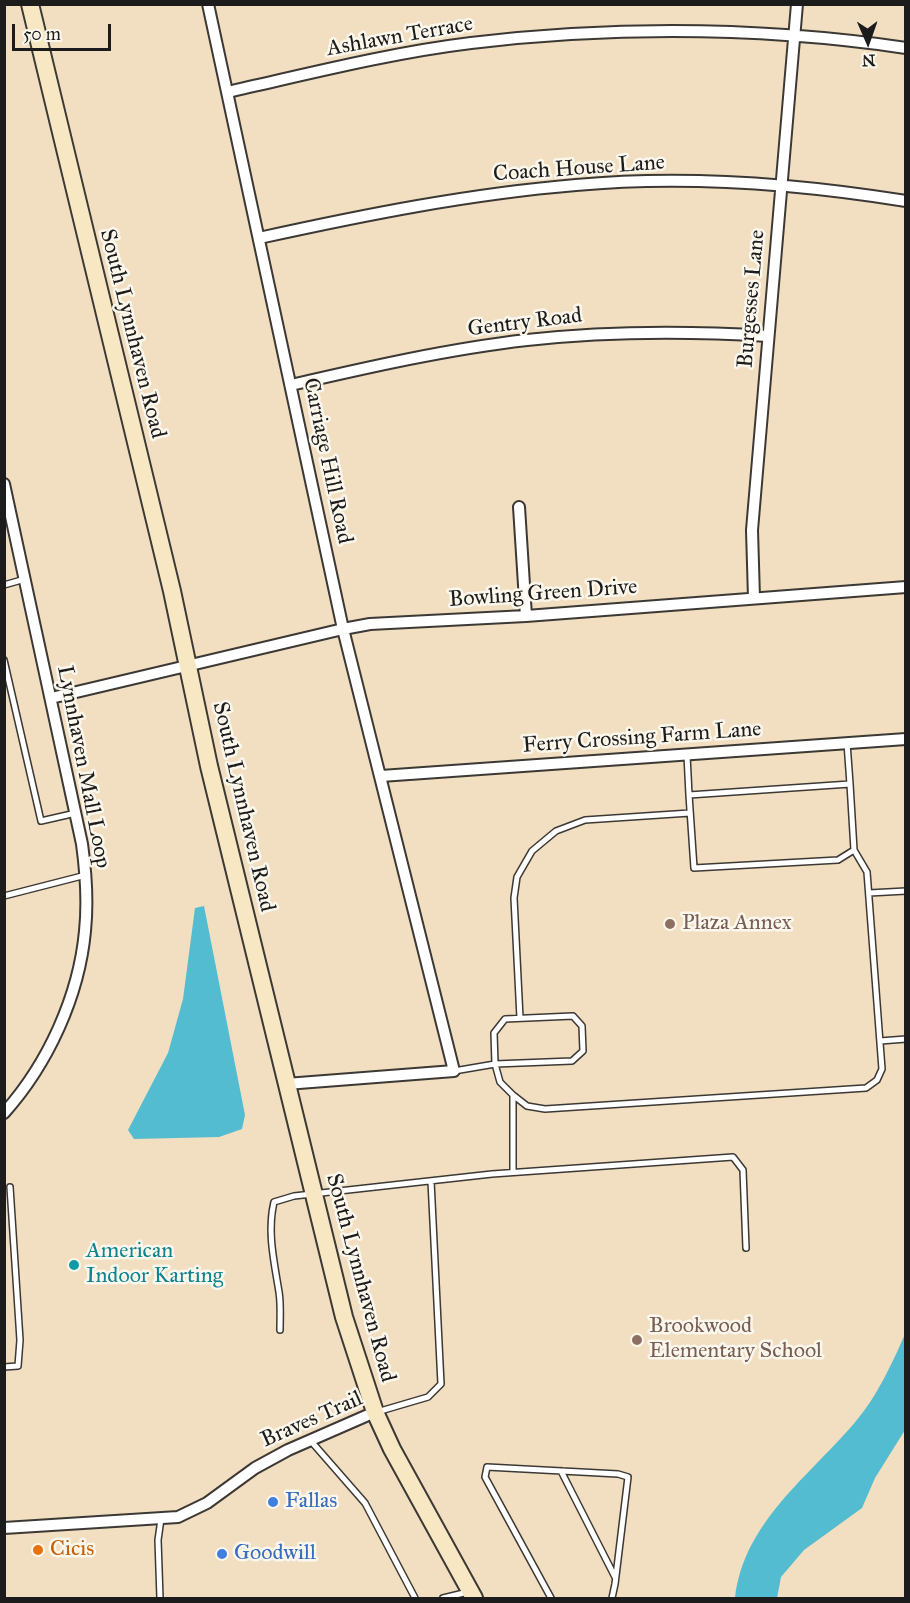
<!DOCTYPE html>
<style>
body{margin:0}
#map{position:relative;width:910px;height:1603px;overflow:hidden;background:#f2dec1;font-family:"IM FELL Great Primer",serif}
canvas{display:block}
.frame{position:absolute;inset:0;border:6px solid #1c1c1c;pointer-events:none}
.north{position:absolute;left:838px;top:12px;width:60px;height:60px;-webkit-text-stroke:4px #fbf7ec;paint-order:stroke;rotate:178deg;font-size:16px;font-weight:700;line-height:24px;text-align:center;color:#1c1c1c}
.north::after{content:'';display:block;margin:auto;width:21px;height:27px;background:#1c1c1c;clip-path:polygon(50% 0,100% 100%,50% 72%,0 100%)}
.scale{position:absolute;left:12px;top:24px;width:99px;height:27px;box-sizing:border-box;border:3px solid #1c1c1c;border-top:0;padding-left:8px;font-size:18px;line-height:21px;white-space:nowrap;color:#1c1c1c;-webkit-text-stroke:4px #fbf7ec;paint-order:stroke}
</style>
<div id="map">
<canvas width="910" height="1603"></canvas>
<div class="frame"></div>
<div class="north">N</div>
<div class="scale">50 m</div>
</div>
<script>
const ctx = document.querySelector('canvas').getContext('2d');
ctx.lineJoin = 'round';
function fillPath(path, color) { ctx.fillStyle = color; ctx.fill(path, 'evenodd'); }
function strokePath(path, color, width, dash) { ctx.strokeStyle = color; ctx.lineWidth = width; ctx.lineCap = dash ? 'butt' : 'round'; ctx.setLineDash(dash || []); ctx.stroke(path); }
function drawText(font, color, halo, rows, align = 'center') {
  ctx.font = font + ' "IM FELL Great Primer",serif'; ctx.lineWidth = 5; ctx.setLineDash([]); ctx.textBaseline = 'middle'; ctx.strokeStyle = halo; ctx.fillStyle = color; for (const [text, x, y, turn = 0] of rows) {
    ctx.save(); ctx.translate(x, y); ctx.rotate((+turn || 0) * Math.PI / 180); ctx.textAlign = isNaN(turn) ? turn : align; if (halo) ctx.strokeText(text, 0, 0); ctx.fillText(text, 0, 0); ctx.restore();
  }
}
const water = new Path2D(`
 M204,906L245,1115L242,1129L219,1137L134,1139L128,1130L168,1053L183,999L195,908Z
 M905,1334V1430L875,1478L862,1508L804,1550L781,1577L777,1598H735C744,1521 810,1476 856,1421C876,1398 893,1362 905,1334Z`);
const lane = new Path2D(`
 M4,585L25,579
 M4,660L41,821L76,813
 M687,755L689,795L850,784L847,743
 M689,795L694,868L838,860L854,850L850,784
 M869,893L906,891
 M4,896L86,875
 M573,1016L582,1026L583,1051L572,1061L495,1064L494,1033L505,1019Z
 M520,1018L514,898L517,877L532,851L556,831L585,820L690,813
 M880,1041L906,1039
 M454,1071L495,1064L500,1082L513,1095
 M513,1172V1095L527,1106L545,1109L866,1088L877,1080L882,1069L867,872L854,850
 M280,1330C280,1317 281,1304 279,1292C274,1261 267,1232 274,1202L294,1196L492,1174L733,1157L743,1170L746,1248
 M4,1367L18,1366L20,1340L10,1187
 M377,1412L428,1397L441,1384L431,1181
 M310,1440L365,1503L415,1598
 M561,1471L615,1577
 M160,1598L158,1540L161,1519
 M443,1598L468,1592
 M551,1598L485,1477L487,1467L618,1474L628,1477L615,1584L612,1598`);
const street = new Path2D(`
 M208,4L343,629L454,1071L286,1084
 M227,92C308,74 389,53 471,43C616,26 762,27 906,48
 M259,238C364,215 468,194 576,185C683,175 800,184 906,201
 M291,385C369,367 448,349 527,340C608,331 688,331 768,336
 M4,484L82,844C86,873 88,902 85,931C79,996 48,1064 4,1113
 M519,507L526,616
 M754,598L752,530L797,4
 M51,698L343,629L370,624L526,616L906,587
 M381,776L906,739
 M4,1528L178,1517L207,1503L255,1468L288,1450L375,1412`);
const secondary = new Path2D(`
 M30,4L172,591L209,766L344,1317L375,1412L392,1449L474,1598`);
const markers = [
 [670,924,6,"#8d6e63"],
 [74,1265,6,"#0f9aa8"],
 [637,1340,6,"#8d6e63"],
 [273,1502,6,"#3f7fe0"],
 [38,1550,6,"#e8710a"],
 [222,1554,6,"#3f7fe0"]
];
const streetNames = [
 ["Ashlawn Terrace",400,37,-10],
 ["Coach House Lane",579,169,-4],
 ["Burgesses Lane",752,299,-85],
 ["Gentry Road",525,323,-7],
 ["South Lynnhaven Road",132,334,76],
 ["Carriage Hill Road",327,461,78],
 ["Bowling Green Drive",543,594,-4],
 ["Ferry Crossing Farm Lane",642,738,-4],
 ["Lynnhaven Mall Loop",83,767,79],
 ["South Lynnhaven Road",243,807,77],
 ["South Lynnhaven Road",360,1278,75],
 ["Braves Trail",312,1420,-24]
];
const educationNames = [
 ["Plaza Annex",682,924],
 ["Brookwood",649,1327],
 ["Elementary School",649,1352]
];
const cultureNames = [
 ["American",86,1252],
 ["Indoor Karting",86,1277]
];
const shopNames = [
 ["Fallas",285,1502],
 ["Goodwill",234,1554]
];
const foodNames = [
 ["Cicis",50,1550]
];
fillPath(water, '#53bcd0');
strokePath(lane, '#3c3935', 8);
strokePath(street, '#3c3935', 14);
strokePath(secondary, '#3c3935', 20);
strokePath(lane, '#fff', 5);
strokePath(street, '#fff', 10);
strokePath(secondary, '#f7e8c3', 16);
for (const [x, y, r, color] of markers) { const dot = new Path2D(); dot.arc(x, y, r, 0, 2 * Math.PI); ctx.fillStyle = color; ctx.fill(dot); strokePath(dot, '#fbf7ec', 2); }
drawText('22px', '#1c1c1c', '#fbf7ec', streetNames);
drawText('22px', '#785e54', '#fbf7ec', educationNames, 'left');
drawText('22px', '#0d838f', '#fbf7ec', cultureNames, 'left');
drawText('22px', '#366cbe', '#fbf7ec', shopNames, 'left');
drawText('22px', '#c56008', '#fbf7ec', foodNames, 'left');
</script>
